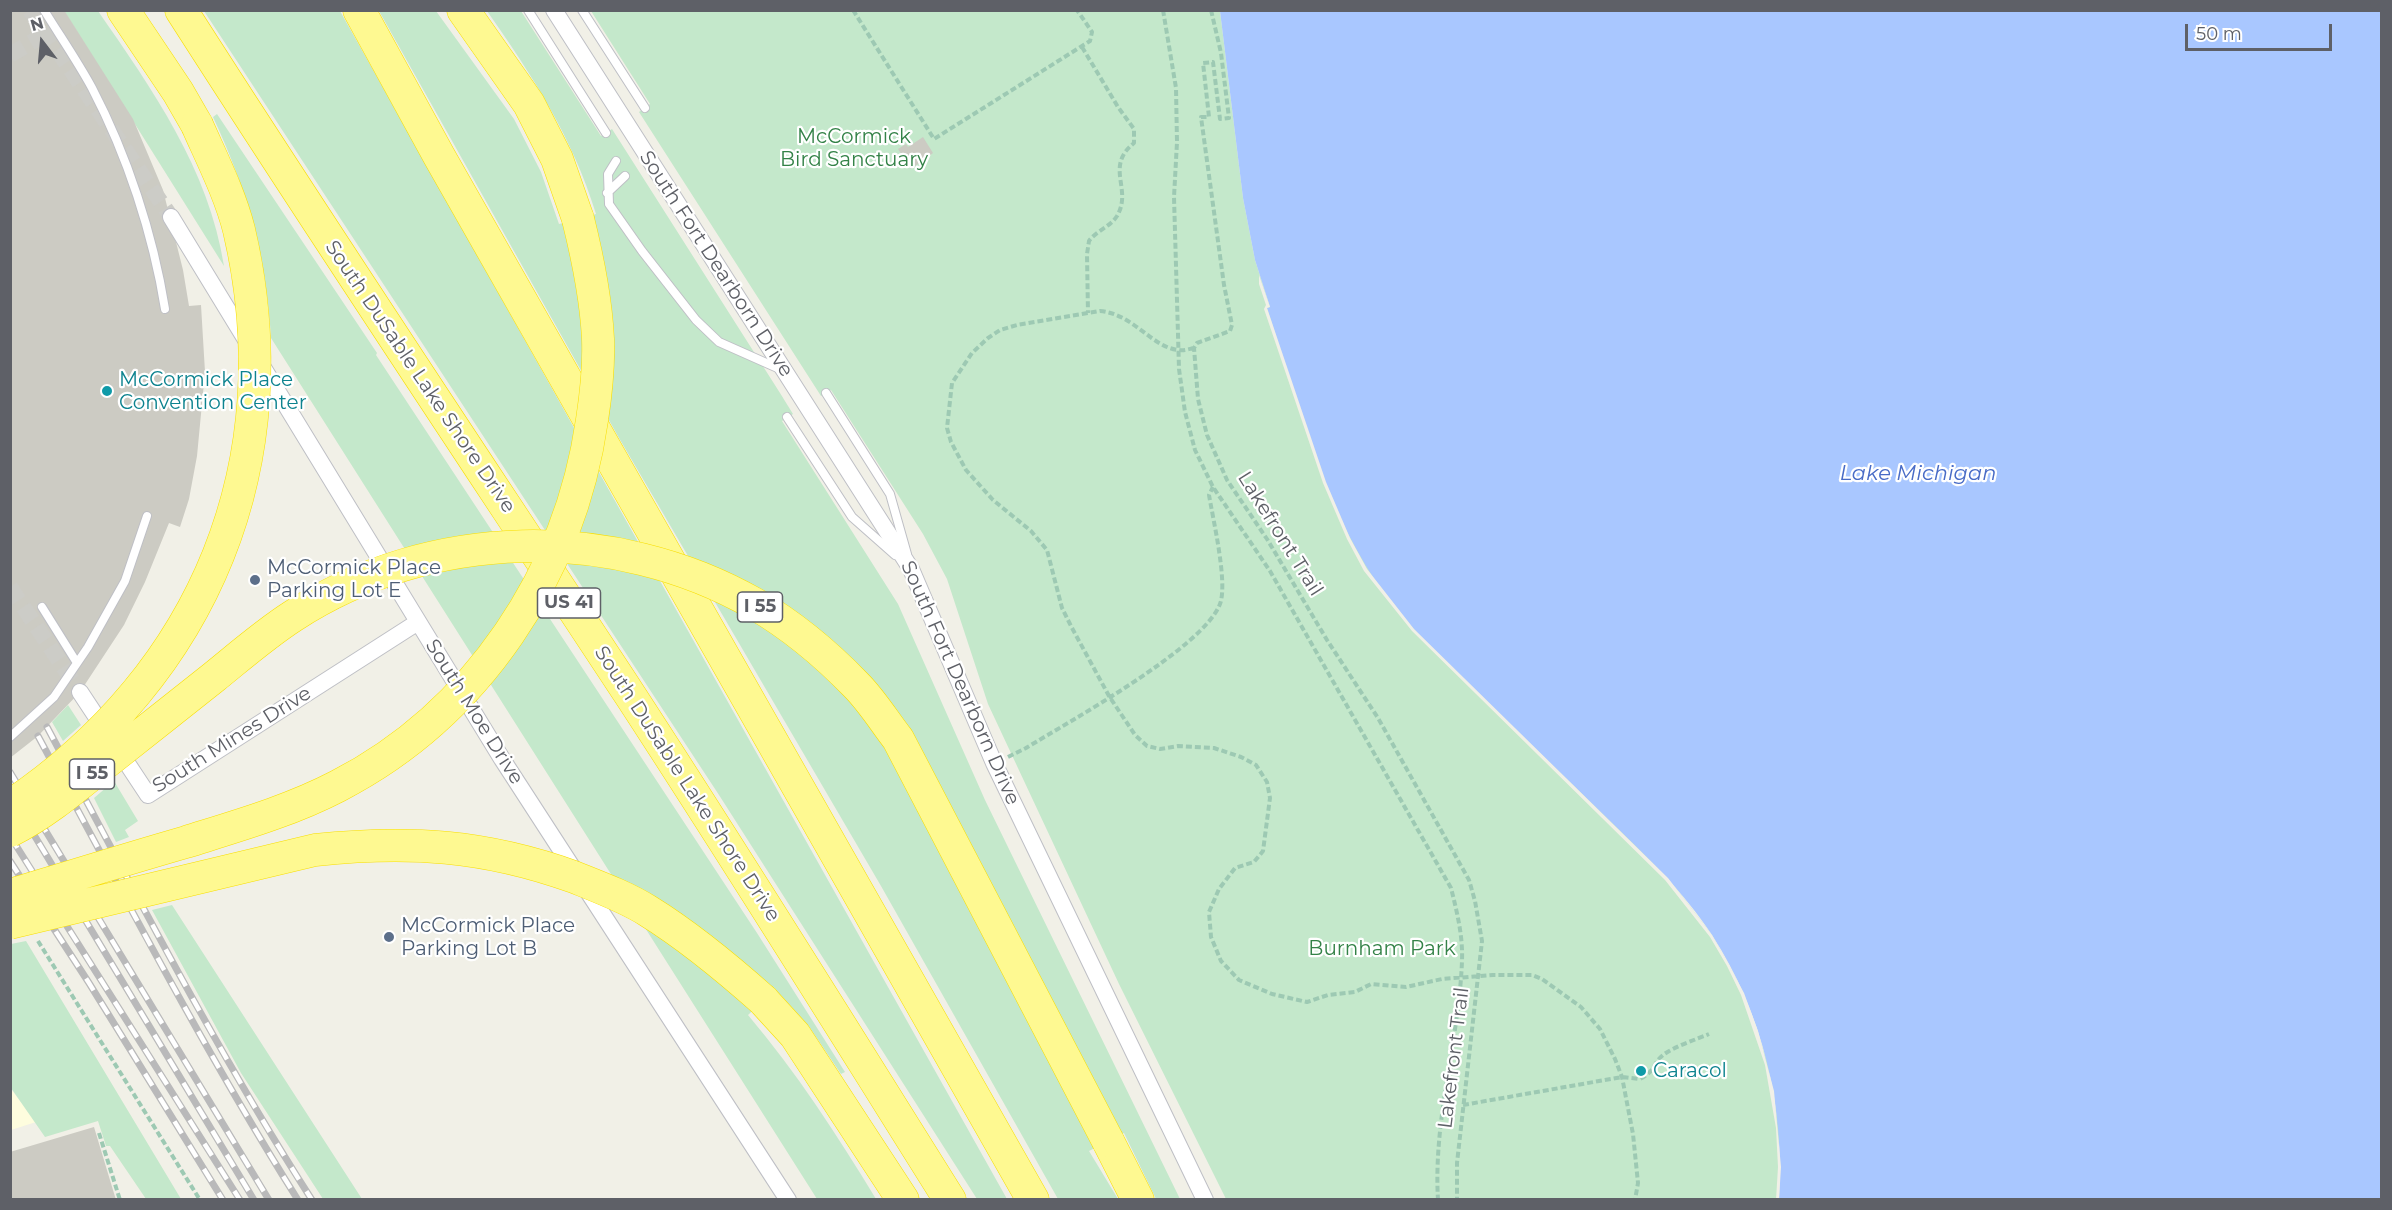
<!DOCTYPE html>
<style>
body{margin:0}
#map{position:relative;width:2392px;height:1210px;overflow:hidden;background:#f1f0e7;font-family:Montserrat,sans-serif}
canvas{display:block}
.frame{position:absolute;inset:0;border:12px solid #5e6067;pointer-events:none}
.north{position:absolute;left:12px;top:12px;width:60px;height:60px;-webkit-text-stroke:4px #fff;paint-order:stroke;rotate:344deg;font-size:16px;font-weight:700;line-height:24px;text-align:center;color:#5e6067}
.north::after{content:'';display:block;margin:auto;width:21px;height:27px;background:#5e6067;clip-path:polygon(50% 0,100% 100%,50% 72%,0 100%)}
.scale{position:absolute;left:2185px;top:24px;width:147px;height:27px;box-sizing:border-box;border:3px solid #5e6067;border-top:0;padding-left:8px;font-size:18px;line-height:21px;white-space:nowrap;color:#5e6067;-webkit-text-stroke:4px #fff;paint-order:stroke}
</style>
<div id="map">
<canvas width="2392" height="1210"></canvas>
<div class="frame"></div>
<div class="north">N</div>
<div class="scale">50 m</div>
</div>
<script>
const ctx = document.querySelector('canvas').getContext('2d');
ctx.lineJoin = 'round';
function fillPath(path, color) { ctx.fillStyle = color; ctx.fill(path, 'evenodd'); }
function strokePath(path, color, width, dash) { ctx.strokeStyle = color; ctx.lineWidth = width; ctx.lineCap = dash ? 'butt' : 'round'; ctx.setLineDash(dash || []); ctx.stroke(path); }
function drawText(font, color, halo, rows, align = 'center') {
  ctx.font = font + ' Montserrat,sans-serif'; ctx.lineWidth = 4.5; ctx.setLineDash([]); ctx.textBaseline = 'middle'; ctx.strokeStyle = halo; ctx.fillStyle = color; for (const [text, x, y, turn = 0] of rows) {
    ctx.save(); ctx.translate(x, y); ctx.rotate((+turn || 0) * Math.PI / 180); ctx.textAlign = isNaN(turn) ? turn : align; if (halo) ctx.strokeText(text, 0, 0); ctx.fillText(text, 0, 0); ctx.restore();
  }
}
const commercial = new Path2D(`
 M10,1088L34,1119L36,1122L11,1130Z`);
const green = new Path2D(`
 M64,11H98C152,89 209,169 224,266Z
 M204,11H340L1007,1199H977L719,795Z
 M379,11H436L514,119L541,172L559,224L596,214C573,138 532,75 487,11H521L601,136L612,129L780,393L793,414L782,421L898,604L985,800L1180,1199H1156L1124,1133L1089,1151L1118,1199H1058L881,886L619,438Z
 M591,11H1220L1243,198L1255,260L1270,307L1668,878L1712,935L1744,993L1768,1064L1779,1128V1199H1226L1119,984L988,704L947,579L923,534L831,390L821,396L639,112L650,104Z
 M217,114L377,353L376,355L757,933L845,1072L841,1074L808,1025L775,989L748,1015C797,1073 837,1135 876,1199H817L271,338C267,260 246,187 213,117Z
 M68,705L81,725L63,741L52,722Z
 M114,781L138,821L125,830L129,837L116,842L94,798Z
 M172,905L362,1199H323L241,1073L152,910Z
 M26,941L181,1199H146L110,1146H106L98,1121L45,1137L11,1088V944Z`);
const water = new Path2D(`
 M1220,11H2381V1199H1779C1785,1107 1763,1014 1712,935C1684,892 1646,856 1609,820C1565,777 1520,734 1475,690C1445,660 1412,631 1387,597C1325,514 1299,405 1267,308L1270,307L1255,260L1243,198Z`);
const pier = new Path2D(`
 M1259,275L1270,307L1267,308L1326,482L1350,538L1367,569L1414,629L1668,878L1712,935L1729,965L1744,993L1758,1031L1774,1091L1781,1167L1779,1199L1776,1200L1778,1167L1776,1128L1765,1065L1741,995L1727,966L1710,937L1665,880L1412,631L1364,571L1347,539L1323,483L1264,309L1266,305L1259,284Z`);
const building = new Path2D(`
 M10,10H64L133,119L163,190L183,270L189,306L201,305L205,372L197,456L189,499L180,527L169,523L145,582L124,625L80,692L38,736L10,758Z
 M923,137L933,153L911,169L898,149L906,144L908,147Z
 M94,1127L116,1200H10V1152Z`);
const minorTunnel = new Path2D(`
 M30,10L171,217
 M10,55L45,34
 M10,587L80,692`);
const path = new Path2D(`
 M853,10L934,139L1090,41L1092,32L1077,10
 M1163,10L1176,88L1177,142L1174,197L1179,369L1185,412L1195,450L1213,487L1270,571L1451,888C1457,912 1463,936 1462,961C1459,1040 1433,1119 1438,1200
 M1211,10L1221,53L1229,118L1220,119L1213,62L1203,63L1209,117H1201L1224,285L1232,325L1230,331L1197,343L1194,348L1198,399L1207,435L1227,480L1267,539L1327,640L1378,718L1469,880L1475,901L1482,941L1457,1163V1200
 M1082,47L1118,107L1134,129V143C1104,167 1133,189 1117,216C1110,227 1096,231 1089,241L1087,254L1088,313
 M1194,348C1189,349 1184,351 1179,350C1152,348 1134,314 1100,311L1017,325L1000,330L988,338L972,353L952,383L947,428L951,442L966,470L993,500L1031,531L1047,550L1062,608L1072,628L1109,696L1135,735L1147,746L1160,749L1178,746L1214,748L1241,757L1256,765L1267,782L1270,798L1263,851L1254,862L1235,868L1219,889L1209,912L1211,937L1221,961L1239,980L1272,994L1307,1002L1328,995L1355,992L1371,984L1406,987L1442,979L1493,975H1532L1542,979L1581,1007L1600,1029L1615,1059L1622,1077L1633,1134L1638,1183L1635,1200
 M1008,757L1026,748C1070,721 1203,648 1220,604C1228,583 1213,519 1209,495L1213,487
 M38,941L200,1200
 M1463,1105L1622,1077L1640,1079C1656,1071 1652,1064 1663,1055C1675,1046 1695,1040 1709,1034
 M99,1133L120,1200`);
const service = new Path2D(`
 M44,10C60,36 78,62 92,88C127,155 153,234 165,309
 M528,10L606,133
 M582,10L645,108
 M616,161L608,174L609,204L642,251L696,320L719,342L782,370
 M607,193L625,176
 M826,393L890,494L907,554
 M787,417L852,517L895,555
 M42,607L77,663
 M10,737L54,697L88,647L125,581L147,516`);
const minor = new Path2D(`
 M554,10L911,569L994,763L1205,1200
 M171,217L502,759L788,1200
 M80,692L148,795L418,622`);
const motorway = new Path2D(`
 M123,10L178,92L197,125
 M181,10C328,240 480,467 630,695C739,862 844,1031 950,1200
 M359,10L439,156L1033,1200
 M463,10L529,104L557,159L578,219
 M763,1000L795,1035L903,1200
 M1108,1141L1138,1200`);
const rail = new Path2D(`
 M47,727C132,886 214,1047 312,1200
 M38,736C122,892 204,1050 298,1200
 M10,772L269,1200
 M10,795L254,1200
 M10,836L240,1200
 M10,861L89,983L223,1200`);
const motorwayBridge = new Path2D(`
 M10,806C206,674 293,461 239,230C230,194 212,159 197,125
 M10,831C46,813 77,786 108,761C143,733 179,705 214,677C240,656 265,634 293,616C430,527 613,523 755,604C791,625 827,655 856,685C872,701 884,721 898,739L1108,1141
 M10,895C69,877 127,859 186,842C237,826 290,811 338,786C477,714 570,574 592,420C596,394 599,366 598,339C596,298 588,259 578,219
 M10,923L315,850C409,840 485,845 574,877C599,887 626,897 648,911C690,937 727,968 763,1000`);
const markers = [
 [107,391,6,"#0f9aa8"],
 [255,580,6,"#5c6f8a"],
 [389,937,6,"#5c6f8a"],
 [1641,1071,6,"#0f9aa8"]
];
const shields = [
 [569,603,63],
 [760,607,45],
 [92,774,45]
];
const shieldNames = [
 ["US 41",569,603],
 ["I 55",760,607],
 ["I 55",92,774]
];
const parkNames = [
 ["McCormick",854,137],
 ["Bird Sanctuary",854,160],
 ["Burnham Park",1382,949]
];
const streetNames = [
 ["South Fort Dearborn Drive",716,264,57],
 ["South DuSable Lake Shore Drive",420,377,56],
 ["Lakefront Trail",1280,534,58],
 ["South Fort Dearborn Drive",960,683,66],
 ["South Moe Drive",474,712,58],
 ["South Mines Drive",232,740,-32],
 ["South DuSable Lake Shore Drive",687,784,57],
 ["Lakefront Trail",1454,1058,-83]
];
const cultureNames = [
 ["McCormick Place",119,380],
 ["Convention Center",119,403],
 ["Caracol",1653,1071]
];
const serviceNames = [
 ["McCormick Place",267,568],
 ["Parking Lot E",267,591],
 ["McCormick Place",401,926],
 ["Parking Lot B",401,949]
];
const waterNames = [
 ["Lake Michigan",1918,474]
];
fillPath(commercial, '#fefdde');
fillPath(green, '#c4e8cb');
fillPath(water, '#a9c7ff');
fillPath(pier, '#f1f0e7');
fillPath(building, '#cccbc3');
strokePath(minorTunnel, '#ccccc7', 16, [16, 8]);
strokePath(service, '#bebfc5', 10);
strokePath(minor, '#bebfc5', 18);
strokePath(motorway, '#f8de00', 33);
strokePath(path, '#9dc9b3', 4, [6, 3]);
strokePath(service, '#fff', 8);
strokePath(minor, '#fff', 16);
strokePath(motorway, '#fef991', 32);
strokePath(rail, '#b9b9ba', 7);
strokePath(rail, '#fff', 4.5, [14]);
strokePath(motorwayBridge, '#f8de00', 33, []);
strokePath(motorwayBridge, '#fef991', 32);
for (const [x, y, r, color] of markers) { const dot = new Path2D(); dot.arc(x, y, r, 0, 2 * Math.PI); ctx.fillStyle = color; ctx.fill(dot); strokePath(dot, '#fff', 2); }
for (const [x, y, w] of shields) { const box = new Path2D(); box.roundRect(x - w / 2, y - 15, w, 30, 4.5); ctx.fillStyle = '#fff'; ctx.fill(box); strokePath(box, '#5e6067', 1.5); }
drawText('bold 18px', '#5e6067', null, shieldNames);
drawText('20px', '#338247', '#fff', parkNames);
drawText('20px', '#5e6067', '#fff', streetNames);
drawText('20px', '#0d838f', '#fff', cultureNames, 'left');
drawText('20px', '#4e5e75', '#fff', serviceNames, 'left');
drawText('italic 21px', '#486bc6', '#fff', waterNames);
</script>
